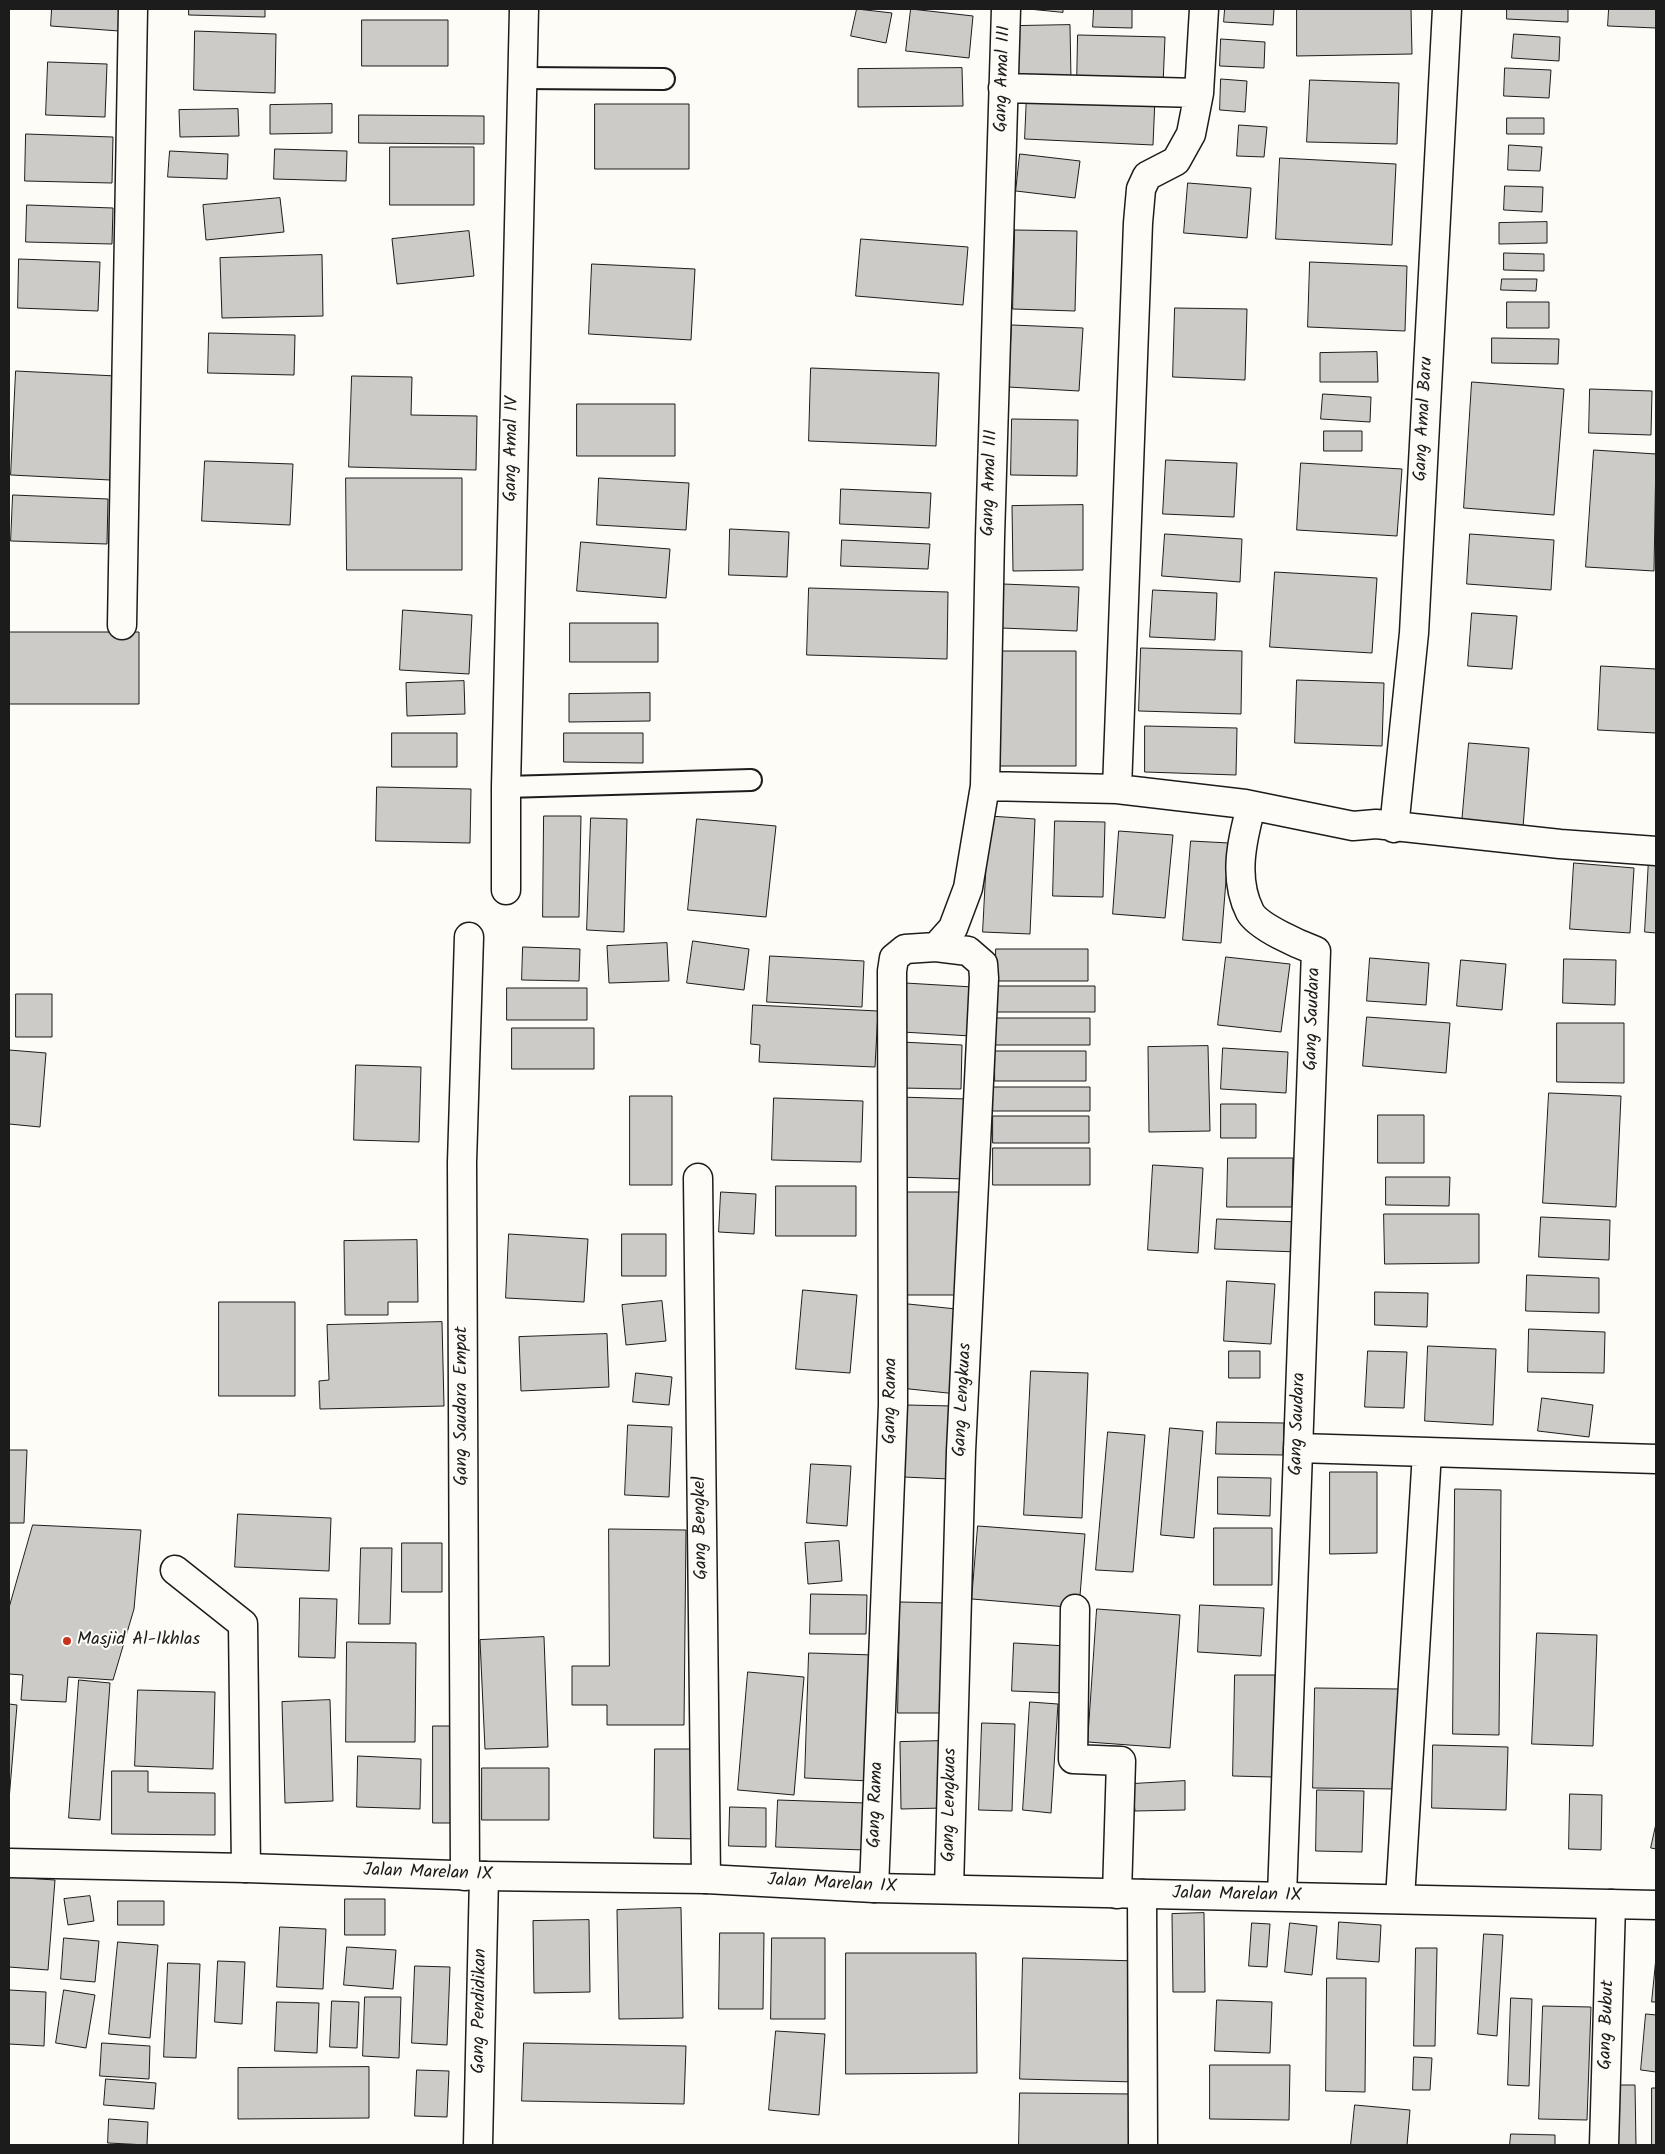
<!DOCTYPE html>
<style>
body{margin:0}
#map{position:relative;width:1665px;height:2154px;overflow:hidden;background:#fdfcf7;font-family:Kalam,sans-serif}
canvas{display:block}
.frame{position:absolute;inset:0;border:10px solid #1c1c1c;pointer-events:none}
</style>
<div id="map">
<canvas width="1665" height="2154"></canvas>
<div class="frame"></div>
</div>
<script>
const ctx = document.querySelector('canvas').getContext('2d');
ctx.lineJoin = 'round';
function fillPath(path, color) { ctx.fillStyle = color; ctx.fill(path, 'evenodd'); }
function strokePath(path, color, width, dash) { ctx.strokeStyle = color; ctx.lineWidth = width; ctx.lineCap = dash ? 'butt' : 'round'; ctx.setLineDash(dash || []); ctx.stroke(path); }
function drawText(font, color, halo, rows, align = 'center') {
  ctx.font = font + ' Kalam,sans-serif'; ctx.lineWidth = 4; ctx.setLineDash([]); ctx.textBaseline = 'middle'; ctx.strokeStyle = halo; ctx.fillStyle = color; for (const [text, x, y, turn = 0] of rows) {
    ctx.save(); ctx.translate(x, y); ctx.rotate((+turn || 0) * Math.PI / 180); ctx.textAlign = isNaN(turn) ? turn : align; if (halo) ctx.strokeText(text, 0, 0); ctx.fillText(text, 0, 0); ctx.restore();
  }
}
const building = new Path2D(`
 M52,9H121L119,31L51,26Z
 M189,9H265V17L189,15Z
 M857,9L892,13L886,43L851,36Z
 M911,9L973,16L969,58L906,51Z
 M1029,9H1063V12Z
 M1094,9H1132V28L1093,27Z
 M1225,9H1274L1273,25L1224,22Z
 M1297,9H1411L1412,54L1297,56Z
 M1507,9H1568V22L1507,19Z
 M1609,9H1656V28L1608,26Z
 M362,20H448V66H362Z
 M1070,25L1071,79L1018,80L1017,26Z
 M195,31L276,34L275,93L194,90Z
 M1514,34L1560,37L1559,61L1512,58Z
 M1078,35L1165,37L1163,85L1077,84Z
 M1221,39L1265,42L1264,68L1220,66Z
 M48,62L107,64L105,117L46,115Z
 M962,68L963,106L858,107V69Z
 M1505,68L1551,70L1549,98L1504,96Z
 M1221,79L1247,81L1245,112L1220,110Z
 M1310,80L1399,83L1397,144L1307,142Z
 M1027,93L1155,98L1153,145L1025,139Z
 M332,104V133L270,134V105Z
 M595,104H689V169H595Z
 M238,109L239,136L180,137L179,110Z
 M359,115L484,116V144L359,143Z
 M1507,118H1544V134H1507Z
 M1239,125L1267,127L1264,157L1237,156Z
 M26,134L113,137L112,183L25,181Z
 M1509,145L1542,147L1540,171L1508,170Z
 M390,147H474V205H390Z
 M275,149L347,151L346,181L274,179Z
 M170,151L228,154L227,179L168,177Z
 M1020,154L1080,161L1075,198L1016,191Z
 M1280,158L1396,164L1392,245L1276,239Z
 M1188,183L1251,188L1247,238L1184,233Z
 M1505,186L1543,187L1542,212L1504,210Z
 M280,198L284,232L206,240L203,205Z
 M27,205L113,208L112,244L26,242Z
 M1547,222V243L1499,244V223Z
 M1015,230L1077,231L1075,311L1013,309Z
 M469,231L474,276L397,284L392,239Z
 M861,239L968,247L963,305L856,296Z
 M1504,253L1544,254V271L1504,270Z
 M322,255L323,316L222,318L220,258Z
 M19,259L100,262L98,311L18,308Z
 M1310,262L1407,266L1405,331L1308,327Z
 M592,264L695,269L691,340L589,334Z
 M1502,279H1537L1536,291L1501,290Z
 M1507,302H1549V328H1507Z
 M1175,308L1247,309L1245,380L1173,377Z
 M1012,325L1083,328L1079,391L1008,387Z
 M209,333L295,335L294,375L208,373Z
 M1492,338L1559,339L1558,364L1492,363Z
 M1377,352L1378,382H1320V353Z
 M811,368L939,373L936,446L809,441Z
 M16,371L116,376L110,480L11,475Z
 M352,376L412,377L411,415L477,416L476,470L349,467Z
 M1472,382L1564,389L1554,515L1464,508Z
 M1590,389L1652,391L1651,435L1589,433Z
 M1323,394L1371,397L1370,422L1321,419Z
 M577,404H675V456H577Z
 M1012,419L1078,420L1077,476L1011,475Z
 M1324,431H1362V451H1324Z
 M1594,450L1656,454L1654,571L1586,567Z
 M1166,460L1237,463L1234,517L1163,514Z
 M205,461L293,464L290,525L202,521Z
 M1301,463L1402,469L1397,536L1297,530Z
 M346,478H462V570H347Z
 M599,478L689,483L686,530L597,525Z
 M841,489L931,493L929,528L840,524Z
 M13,495L108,499L107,544L11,541Z
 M1083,505V570L1013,571L1012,506Z
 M730,529L789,532L787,577L729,575Z
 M1165,534L1242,539L1240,582L1162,576Z
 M1470,534L1554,540L1551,590L1467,584Z
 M842,540L930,544L928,569L841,566Z
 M581,542L670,549L666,598L577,591Z
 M1275,572L1377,578L1372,653L1270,647Z
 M1003,584L1079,587L1077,631L1001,628Z
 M809,588L948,592L947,659L807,655Z
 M1153,590L1217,593L1215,640L1150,637Z
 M403,610L472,615L469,674L400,670Z
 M1472,613L1517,616L1512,669L1468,666Z
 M570,623H658V662H570Z
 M9,632H139V704H9Z
 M1141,648L1242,651L1241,714L1139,711Z
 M996,651H1076V766H996Z
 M1601,666L1656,669V733L1598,730Z
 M1297,680L1384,683L1382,746L1295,743Z
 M464,681L465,714L407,716L406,683Z
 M650,693V721L569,722V694Z
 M1145,726L1237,728L1236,775L1145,772Z
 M392,733H457V767H392Z
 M564,733H643V763L564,762Z
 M1469,743L1529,748L1523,828L1462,823Z
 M377,787L471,789L470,843L376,841Z
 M544,816H581L579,917H543Z
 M989,816L1035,819L1030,934L983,932Z
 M591,818L627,819L624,932L587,930Z
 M697,819L776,826L766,917L688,910Z
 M1055,821L1105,822L1103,897L1053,896Z
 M1119,831L1173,835L1165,918L1113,914Z
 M1191,841L1229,843L1221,943L1183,940Z
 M1649,858H1656V933L1645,932Z
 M1574,863L1634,868L1630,933L1570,929Z
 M693,941L749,949L744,990L687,983Z
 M667,943L669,981L609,983L607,946Z
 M523,947L580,949L579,981L522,980Z
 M996,949H1088V981H996Z
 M770,956L864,961L862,1007L767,1002Z
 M1226,957L1290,964L1281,1032L1218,1025Z
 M1370,958L1429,963L1426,1005L1367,1001Z
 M1564,959L1616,960L1615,1005L1563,1003Z
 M1461,960L1506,964L1502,1010L1457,1006Z
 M905,983L973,987L971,1036L902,1032Z
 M996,986H1095V1012H996Z
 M507,988H587V1020H507Z
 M16,994H52V1037H16Z
 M753,1005L878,1011L875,1067L759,1062L760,1045L751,1044Z
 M1367,1017L1450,1023L1446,1073L1363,1066Z
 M993,1018H1090V1045H993Z
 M1557,1023H1624V1083L1557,1082Z
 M512,1028H594V1069H512Z
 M901,1042L962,1045L961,1089L899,1088Z
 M1208,1046L1210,1131L1149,1132L1148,1047Z
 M1223,1048L1288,1052L1286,1093L1221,1089Z
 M9,1050L46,1053L40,1127L9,1124Z
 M995,1051H1086V1081H995Z
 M356,1065L421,1067L419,1142L354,1140Z
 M993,1087H1090V1111H993Z
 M1549,1093L1621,1096L1616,1207L1543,1203Z
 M630,1096H672V1185H630Z
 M898,1097L967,1099L965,1179L895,1177Z
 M774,1098L863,1101L861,1162L772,1160Z
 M1221,1104H1256V1138H1221Z
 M1378,1115H1424V1163H1378Z
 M993,1116H1089V1143H993Z
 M993,1148H1090V1185H993Z
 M1228,1158H1293L1292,1207H1227Z
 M1153,1165L1203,1168L1198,1253L1148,1250Z
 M1386,1177H1450L1449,1206L1386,1205Z
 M776,1186H856V1236H776Z
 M721,1192L756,1194L754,1234L719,1232Z
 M902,1192H959V1295H902Z
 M1384,1214H1479V1263L1385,1264Z
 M1541,1217L1610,1220L1609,1260L1539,1257Z
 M1217,1219L1299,1222L1298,1252L1215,1249Z
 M509,1234L588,1239L584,1302L506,1298Z
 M622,1234H666V1276H622Z
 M417,1240L418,1302H388V1315H345L344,1241Z
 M1527,1275L1599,1278V1313L1526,1311Z
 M1227,1281L1275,1284L1271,1344L1224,1341Z
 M803,1290L857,1295L850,1373L796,1369Z
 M1375,1292L1428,1293L1427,1327L1375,1325Z
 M662,1301L666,1341L626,1345L622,1305Z
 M219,1302H295V1396H219Z
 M908,1304L966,1310L957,1394L900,1388Z
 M442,1322L444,1406L320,1409L319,1381L329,1380L327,1325Z
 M1529,1329L1605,1332L1604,1373L1528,1372Z
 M607,1334L609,1387L521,1391L519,1337Z
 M1428,1346L1496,1349L1493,1425L1425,1421Z
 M1229,1351H1260V1378H1229Z
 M1368,1351L1407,1352L1404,1408L1365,1407Z
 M1031,1371L1088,1373L1082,1518L1024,1515Z
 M636,1373L672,1377L669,1405L633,1402Z
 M1542,1398L1593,1405L1589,1437L1538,1431Z
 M906,1405L953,1406L950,1479L903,1477Z
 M1217,1422L1284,1423L1283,1455L1216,1454Z
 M628,1425L672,1427L669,1497L625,1495Z
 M1170,1428L1203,1431L1194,1538L1161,1535Z
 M1108,1432L1145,1435L1133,1572L1096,1570Z
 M9,1450H27L24,1523H9Z
 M811,1464L851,1466L847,1526L807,1523Z
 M1330,1472H1377V1553L1330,1554Z
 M1218,1477L1271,1478L1270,1516L1218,1514Z
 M1455,1489L1501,1490L1499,1735L1453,1734Z
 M238,1514L331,1518L329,1571L235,1567Z
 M33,1525L141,1530L134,1609L113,1680L68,1677L66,1702L21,1700L23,1675L9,1674V1608Z
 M978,1526L1085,1534L1079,1608L972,1599Z
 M1214,1528H1272V1585H1214Z
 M609,1529L686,1530L684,1725H607V1705H572V1666H609Z
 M839,1541L842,1581L808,1584L805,1543Z
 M402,1543H442V1592H402Z
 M361,1548H392L390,1624H359Z
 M811,1594L867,1595L866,1634H810Z
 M300,1598L337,1599L335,1658L299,1657Z
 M900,1602L948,1603V1713H898Z
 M1200,1605L1264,1608L1261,1656L1198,1652Z
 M1097,1609L1180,1615L1170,1748L1088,1742Z
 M1537,1633L1597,1635L1593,1746L1532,1744Z
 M544,1637L548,1747L485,1749L480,1640Z
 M347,1642L416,1643L415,1742H346Z
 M1014,1643L1067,1646L1065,1693L1012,1691Z
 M809,1653L874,1655L870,1781L805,1778Z
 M748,1672L804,1677L794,1795L738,1790Z
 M1235,1675H1275L1273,1777L1233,1776Z
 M79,1680L110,1683L100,1820L69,1818Z
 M1315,1688L1400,1689L1398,1789L1313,1788Z
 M138,1690L215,1692L213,1769L135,1766Z
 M330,1700L333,1801L285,1803L282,1702Z
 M1030,1702L1058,1704L1051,1813L1023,1810Z
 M9,1704L17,1705L9,1800Z
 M982,1723L1015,1724L1012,1811L979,1810Z
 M433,1726H458V1823H433Z
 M943,1741V1808L901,1809L900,1742Z
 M1433,1745L1508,1747L1506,1810L1432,1808Z
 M655,1749H698L697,1839L654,1838Z
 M358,1756L421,1759L420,1809L357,1807Z
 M482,1768H549V1820H482Z
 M112,1771H148V1792L215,1793V1835L112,1834Z
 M1185,1781V1810L1135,1811L1132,1784Z
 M1317,1790L1364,1791L1362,1852L1316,1851Z
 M1570,1794L1602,1795L1601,1850L1569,1849Z
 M778,1800L866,1803L865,1850L776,1847Z
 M730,1807L766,1808V1847L729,1846Z
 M1656,1824V1849L1651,1848Z
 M9,1877L55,1880L48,1970L9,1967Z
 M90,1896L94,1921L68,1925L64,1899Z
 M345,1899H385V1935H345Z
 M118,1901H164V1925H118Z
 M681,1908L683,2018L619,2019L617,1910Z
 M1204,1913L1205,1992H1173L1172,1914Z
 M589,1920L590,1992L534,1993L533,1921Z
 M1339,1922L1381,1925L1379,1962L1337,1959Z
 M1252,1923L1270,1924L1267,1967L1249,1966Z
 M1290,1923L1317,1926L1312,1975L1285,1972Z
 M280,1927L326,1929L323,1989L277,1987Z
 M720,1933H764L763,2009H719Z
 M1484,1934L1503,1935L1497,2036L1478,2034Z
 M64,1938L99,1941L95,1982L61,1979Z
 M772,1938H825V2019H771Z
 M118,1942L158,1945L150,2038L109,2034Z
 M347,1947L396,1950L393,1989L344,1985Z
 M1416,1948H1437L1435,2046H1414Z
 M846,1953H976L977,2073L846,2074Z
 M1023,1958L1139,1961L1135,2082L1020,2079Z
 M1656,1958V2002H1652Z
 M218,1961L245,1962L242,2024L215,2022Z
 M168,1963L200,1964L196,2058L164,2057Z
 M415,1966L450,1967L447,2045L412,2043Z
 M1327,1978H1366L1365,2092L1326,2091Z
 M9,1990L46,1992L44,2046L9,2044Z
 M64,1990L95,1995L86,2048L56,2043Z
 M365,1997H401L399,2058L363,2056Z
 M1511,1998L1532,1999L1529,2086L1508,2085Z
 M1217,2000L1272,2002L1270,2053L1215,2051Z
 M332,2001L359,2002L357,2048L330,2047Z
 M277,2002L319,2003L317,2053L275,2051Z
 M1543,2006L1591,2007L1587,2120L1539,2119Z
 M1646,2014L1656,2015V2072L1641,2070Z
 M776,2031L825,2034L819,2115L769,2110Z
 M102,2043L150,2046L149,2079L100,2076Z
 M524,2043L686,2046L684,2104L522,2101Z
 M1414,2057L1432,2058L1430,2090H1413Z
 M1210,2065H1290L1289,2120L1210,2119Z
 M369,2067V2118L238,2119V2068Z
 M417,2070L449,2071L447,2117L415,2116Z
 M106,2079L156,2083L154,2109L104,2105Z
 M1616,2085H1635L1636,2145H1616Z
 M1652,2088H1656V2145H1652Z
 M1020,2093L1133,2094L1132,2145H1019Z
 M1355,2105L1410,2110L1407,2145H1351Z
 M109,2119L148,2122L147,2145L108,2143Z
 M1511,2134L1555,2135V2145H1510Z`);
const lane = new Path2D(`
 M522,78L664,79
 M506,787L751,780`);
const street = new Path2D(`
 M1003,88L1199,93
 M122,625L133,9
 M985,786L1117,789L1138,223L1141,189L1147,176L1176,161L1191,134L1199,93L1204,9
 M1117,789L1245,804L1353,826L1376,824L1560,844L1656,851
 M1251,807C1242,840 1233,879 1250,912C1258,927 1300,945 1316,951L1282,1896
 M1394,828L1414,633L1447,9
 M506,890V787L524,9
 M936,947L953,928L968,888L985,786L990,537L1006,9
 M698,1178L706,1879
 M1298,1448L1656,1459
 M175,1570L243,1624L246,1868
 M1075,1609L1073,1759L1121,1761L1117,1894
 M465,1876L462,1162L469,937
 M874,1888L893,1405L892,971L894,958L905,949L936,947L968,951L983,964L984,978L961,1451L949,1889
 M1142,1894L1143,2145
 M1400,1899L1427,1452
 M478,2145L484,1876
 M1604,2145L1611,1904`);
const secondary = new Path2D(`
 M9,1863L246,1868L484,1876L706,1879L874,1888L1656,1905`);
const markers = [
 [67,1641,5,"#c8321e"]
];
const streetNames = [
 ["Gang Amal III",1004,79,-88],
 ["Gang Amal Baru",1425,419,-87],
 ["Gang Amal IV",513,449,-89],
 ["Gang Amal III",991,483,-88],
 ["Gang Saudara",1314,1019,-88],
 ["Gang Lengkuas",964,1400,-87],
 ["Gang Rama",892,1401,-89],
 ["Gang Saudara Empat",463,1406,-90],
 ["Gang Saudara",1299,1424,-88],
 ["Gang Bengkel",702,1528,-91],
 ["Gang Rama",877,1805,-88],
 ["Gang Lengkuas",951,1805,-89],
 ["Jalan Marelan IX",428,1874,2],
 ["Jalan Marelan IX",832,1885,3],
 ["Jalan Marelan IX",1237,1896,1],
 ["Gang Pendidikan",481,2011,-89],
 ["Gang Bubut",1608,2025,-88]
];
const poiNames = [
 ["Masjid Al-Ikhlas",77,1641]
];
fillPath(building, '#cccbc8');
strokePath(building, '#1c1c1c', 1);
strokePath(lane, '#1c1c1c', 24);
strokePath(street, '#1c1c1c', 31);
strokePath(secondary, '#1c1c1c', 31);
strokePath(lane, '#fdfcf7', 20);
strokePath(street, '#fdfcf7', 28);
strokePath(secondary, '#fdfcf7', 28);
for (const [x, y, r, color] of markers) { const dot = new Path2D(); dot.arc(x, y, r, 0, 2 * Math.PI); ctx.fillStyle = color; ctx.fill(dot); strokePath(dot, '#fdfcf7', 2); }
drawText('18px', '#1c1c1c', '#fdfcf7', streetNames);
drawText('18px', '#1c1c1c', '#fdfcf7', poiNames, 'left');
</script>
